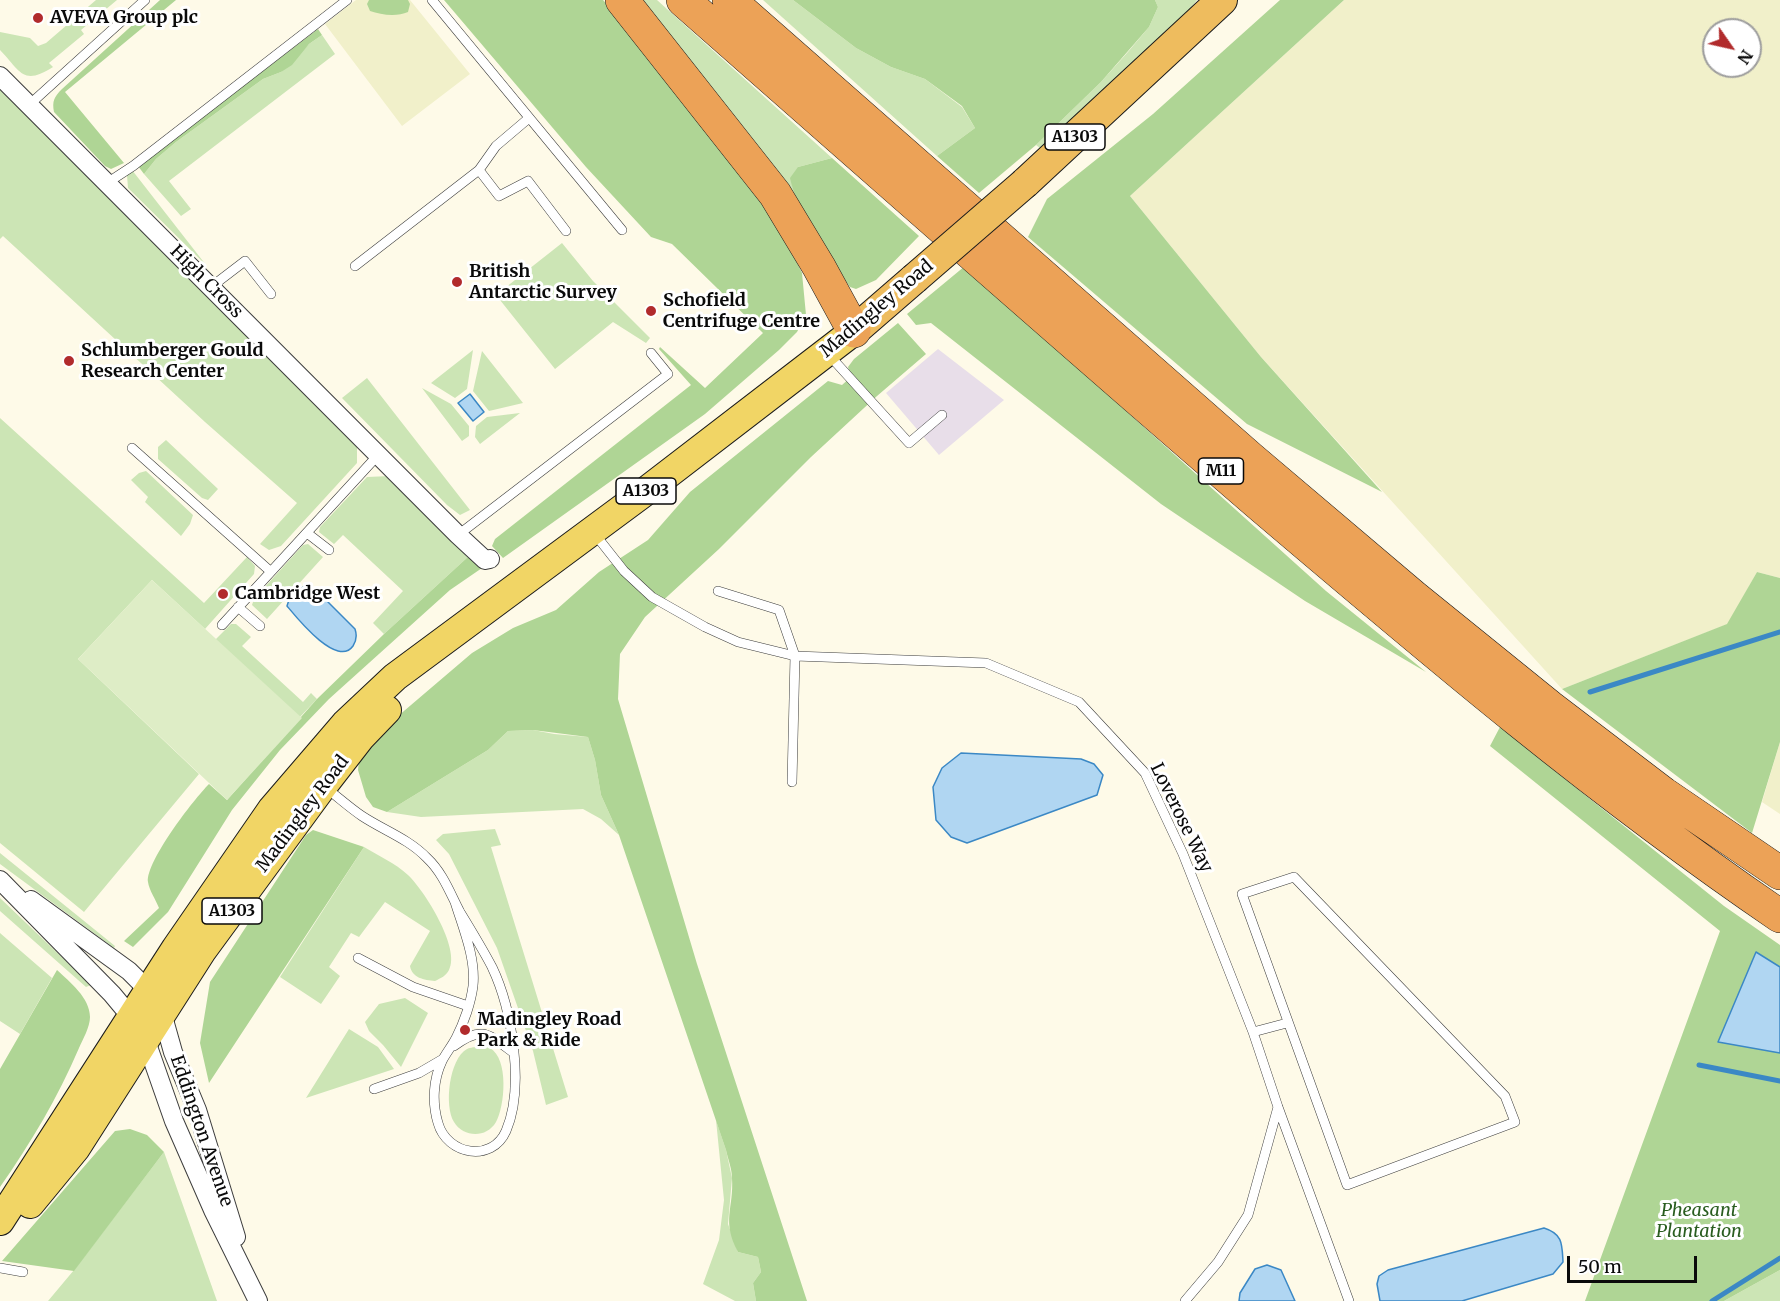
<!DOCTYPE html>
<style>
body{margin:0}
#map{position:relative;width:1780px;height:1301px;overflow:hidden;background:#fefae8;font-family:Merriweather,serif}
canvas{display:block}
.north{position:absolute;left:1702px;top:18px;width:60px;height:60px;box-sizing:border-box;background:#fff;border:2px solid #9d9d9d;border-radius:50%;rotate:124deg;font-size:16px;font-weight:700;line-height:24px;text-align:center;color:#0a0a0a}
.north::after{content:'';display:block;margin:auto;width:21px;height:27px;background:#b12b2c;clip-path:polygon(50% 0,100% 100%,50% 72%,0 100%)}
.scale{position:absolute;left:1567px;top:1256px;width:130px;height:27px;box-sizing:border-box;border:3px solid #0a0a0a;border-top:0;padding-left:8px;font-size:18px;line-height:21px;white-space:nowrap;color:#0a0a0a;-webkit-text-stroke:4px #fff;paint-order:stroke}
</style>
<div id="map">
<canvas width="1780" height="1301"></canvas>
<div class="north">N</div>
<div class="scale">50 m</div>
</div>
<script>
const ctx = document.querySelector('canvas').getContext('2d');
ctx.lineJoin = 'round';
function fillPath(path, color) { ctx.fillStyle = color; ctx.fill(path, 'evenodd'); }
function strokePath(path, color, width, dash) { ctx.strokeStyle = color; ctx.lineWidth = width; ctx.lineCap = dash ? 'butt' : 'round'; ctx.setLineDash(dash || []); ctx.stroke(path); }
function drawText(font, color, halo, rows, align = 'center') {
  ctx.font = font + ' Merriweather,serif'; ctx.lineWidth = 6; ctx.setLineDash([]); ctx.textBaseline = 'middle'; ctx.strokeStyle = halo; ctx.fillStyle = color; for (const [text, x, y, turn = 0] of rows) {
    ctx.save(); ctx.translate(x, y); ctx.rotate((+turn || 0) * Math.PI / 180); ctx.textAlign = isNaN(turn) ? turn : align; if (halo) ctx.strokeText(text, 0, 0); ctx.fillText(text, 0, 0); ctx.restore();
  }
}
const industrial = new Path2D(`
 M938,349L1004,400L939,455L886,393Z`);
const farmland = new Path2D(`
 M356,0H410L470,74L402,126L325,24Z
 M1344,0H1780V578L1757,572L1728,624L1562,689L1261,357L1130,196ZM1714,30H1750V66H1714Z
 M1780,742V814L1762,802Z`);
const green = new Path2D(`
 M96,0H117L81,30L84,34L49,63L53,67C23,86 21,72 0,50V32L30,38L38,46L46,43Z
 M637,0H657L832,158L798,167L810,225Z
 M763,0H793L856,48L891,67L925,79L962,107L975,128L937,156Z
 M1155,0H1197L1191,8L1117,78L1046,153L1036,145L1101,82L1127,53L1149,27L1158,7Z
 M322,35L335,54L169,181L191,209L181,216L144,174L156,159L176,142L263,79L281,72L309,44Z
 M0,84L357,445V463L281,546L269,550L260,544L297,503L205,422L3,236L0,239Z
 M132,170L206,265L128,188L127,175Z
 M562,243L593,281L650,338L646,343L613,322L555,369L496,295Z
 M473,350L467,389L455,398L431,383Z
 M482,351L523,403L489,411L473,391Z
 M367,378L470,510L460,515L447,505L342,398Z
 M422,388L451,404L469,426V436L462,441Z
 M520,413L480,444L475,437L476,426L487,417Z
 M0,418L204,603L247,557L255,566L254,574L205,629L152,580L78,659L199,774L84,912L0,843Z
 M166,440L218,489L208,500L202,498L158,459V447Z
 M146,471L193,515L190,524L181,536L145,502L148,497L131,480L139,473Z
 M390,476L470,555L384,634L373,623L403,591L343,535L334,544L319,532L320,527L367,477Z
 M308,544L323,557L267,619L252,605L254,599L303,545Z
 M231,624H236L251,637L242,646L303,702L311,693L317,699L299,718L215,640Z
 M533,730L554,734L588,737L595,760L601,795L619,835L601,819L583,809L421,817L387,812L488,750L508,731Z
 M495,829L501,845L491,847L568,1097L546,1105L533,1051L497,948L449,854L436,840L443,834Z
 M364,847C379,856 395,863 408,875C424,890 461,948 449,970C446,976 441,978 435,981C424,980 412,978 410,966L430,931L385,902L359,937L351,933L329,967L340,976L321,1004L280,977Z
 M0,853L115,946L114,948L0,864Z
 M0,898L91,985L86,987L0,911Z
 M0,933L52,978L20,1034L0,1021Z
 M405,998L428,1013L401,1067L383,1045L369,1031L365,1022L379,1004Z
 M349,1029L378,1047L394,1069L306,1098Z
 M476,1047C481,1047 486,1046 490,1048C509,1059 505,1106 496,1122C486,1139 463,1137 454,1122C444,1106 449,1059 467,1049C468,1048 475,1047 476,1047Z
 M716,1120L726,1150L732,1178L728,1224L738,1252L758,1257L761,1272L753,1283L756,1301H735L703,1284L719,1240L724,1200Z
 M164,1152L217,1301H48L74,1270Z
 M1780,1270V1301H1724Z`);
const forest = new Path2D(`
 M160,0H176L65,92L124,163L111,169L105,166L54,112C52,101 54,97 62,89Z
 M369,0H408L410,4L408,12C397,17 381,15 370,11L367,4Z
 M444,0H603L632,32L774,215L802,273L806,315L797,332L779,350L705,414L503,558L492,546L495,539L691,385L659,349L660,347L705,388L763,333L672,244L651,237L586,167Z
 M793,0H1155L1158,7L1149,27L1101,82L1036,145L979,193L937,156L975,128L962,106L925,79L891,67L856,48Z
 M1280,0H1344L1130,196L1261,357L1382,492L1247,424L1028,237L1047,199L1153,114Z
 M318,29L322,35L309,44L292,65L281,72L263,79L176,142L156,159L144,174L138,166Z
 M832,158L919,236L876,280L856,289L850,287C829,258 797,212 790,178L798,167Z
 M965,266L1326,591L1426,672L1305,601L1161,504L931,323L916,325L907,314Z
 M898,323L926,354L877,396L811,457L719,549L645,617L620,654L618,699L697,964L807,1301H756L753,1283L761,1272L758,1257L738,1252C721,1220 734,1209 732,1178C732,1169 728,1159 726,1150L619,835L601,795L595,760L588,737L533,730L508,731L488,750L387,812L373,807L366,797L358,770L359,760L377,734L472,653L513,628L556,610L599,572L648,540L690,492L828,381L842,385L851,377L848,367L854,359Z
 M470,555L482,568L450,590L329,699L280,750L232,810L168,912L133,947L124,941L159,908C156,900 149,890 148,882C146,861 194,799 209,784L227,800L317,699L384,634Z
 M1757,572L1780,578V742L1752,833L1562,689L1727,624Z
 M1500,727L1724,906L1780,945V1270L1724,1301H1585L1720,931L1490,746Z
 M313,830L364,847L209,1083L200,1043L210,982L306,835Z
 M57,970C70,982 90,998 90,1017C90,1027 83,1039 79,1048C58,1097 31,1143 0,1187V1069Z
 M130,1129L147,1135L164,1152L74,1271L2,1261L115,1131Z`);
const pitch = new Path2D(`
 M152,580L302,718L227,800L78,659Z`);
const water = new Path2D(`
 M470,394L484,412L473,421L458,403Z
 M307,586L316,590L355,629C357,635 357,640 353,646C337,668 297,618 287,606C290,595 296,589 307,586Z
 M961,753L1081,759L1094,764L1103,775L1097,795L967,843L951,837L936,820L933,787L942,768Z
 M1756,952L1780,967V1053L1718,1042Z
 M1544,1228C1563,1234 1562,1244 1563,1262L1553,1274L1462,1301H1380L1377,1284L1379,1276L1388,1270Z
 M1267,1265L1281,1270L1295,1301H1239L1240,1293L1255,1269Z`);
const stream = new Path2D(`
 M1590,692L1780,632
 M1699,1065L1780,1081
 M1712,1301L1780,1258`);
const service = new Path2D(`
 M432,0L622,230
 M29,105L145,0
 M479,170L499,196L528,181L566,231
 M107,183L133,166L347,0
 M355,266L479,170L496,146L529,118
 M211,287L245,261L271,294
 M829,355L909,443L942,415
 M132,448L270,571
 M307,533L329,550
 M594,533L624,571L652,597L705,627L738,642L795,656L986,663L1079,702L1145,773L1183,854L1253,1032L1278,1107L1349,1301
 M458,535L668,374L651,353
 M718,591L779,610L795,656L792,782
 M238,607L260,626
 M222,625L379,454
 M326,788C338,797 350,808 362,816C383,830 409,839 427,858C443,873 450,893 460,912C471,930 482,948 492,967C512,1009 525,1087 506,1131C492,1163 447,1155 438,1123C432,1103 433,1080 442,1061C446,1053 452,1046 456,1038C464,1023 471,1002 473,986C476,958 463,928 455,902
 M1294,877L1505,1096L1515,1122L1347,1185L1242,894Z
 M358,958L413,987L468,1006
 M1253,1032L1287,1023
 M454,1046C482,1025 488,1034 514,1053
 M374,1089L419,1073L443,1059
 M0,1268L23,1272
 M1185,1301L1218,1262L1248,1215L1278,1107`);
const minor = new Path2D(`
 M0,76L458,535L485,560L490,559
 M0,880L112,994L132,1018L146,1041L174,1121L213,1210L258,1301
 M31,900L129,971L149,991L162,1013L173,1052L197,1110L236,1237`);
const primary = new Path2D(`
 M30,1204L76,1148L202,951L323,786L361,737L387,710
 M0,1221L176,948L272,809L345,724L395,677L642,494L854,331`);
const trunk = new Path2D(`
 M1025,183L1222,0
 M854,331L914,279`);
const motorway = new Path2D(`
 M622,0L775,194L819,267L854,331
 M683,0C877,171 1071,342 1267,511C1433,652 1599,793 1780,916
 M729,0L1250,458L1414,597L1550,707L1664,794L1780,873`);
const trunkBridge = new Path2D(`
 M914,279L1025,183`);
const markers = [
 [38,18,6,"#b12b2c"],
 [457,282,6,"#b12b2c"],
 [651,311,6,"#b12b2c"],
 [69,361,6,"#b12b2c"],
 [223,594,6,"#b12b2c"],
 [465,1030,6,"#b12b2c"]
];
const shields = [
 [1075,137,60],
 [1221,471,45],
 [646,491,60],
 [232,911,60]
];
const shieldNames = [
 ["A1303",1075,137],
 ["M11",1221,471],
 ["A1303",646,491],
 ["A1303",232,911]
];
const poiNames = [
 ["AVEVA Group plc",50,18],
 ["British",469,272],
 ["Antarctic Survey",469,293],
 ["Schofield",663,301],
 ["Centrifuge Centre",663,322],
 ["Schlumberger Gould",81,351],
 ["Research Center",81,372],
 ["Cambridge West",235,594],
 ["Madingley Road",477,1020],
 ["Park & Ride",477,1041]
];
const streetNames = [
 ["High Cross",206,282,45],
 ["Madingley Road",877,309,-40],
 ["Madingley Road",303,814,-53],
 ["Loverose Way",1181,818,64],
 ["Eddington Avenue",201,1131,71]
];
const parkNames = [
 ["Pheasant",1699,1211],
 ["Plantation",1699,1232]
];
fillPath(industrial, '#e8dee9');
fillPath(farmland, '#f1f0ca');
fillPath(green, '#cce5b5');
fillPath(forest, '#afd595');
fillPath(pitch, '#deedc6');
fillPath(water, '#b0d6f2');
strokePath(water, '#3b88c5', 1.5);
strokePath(stream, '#3b88c5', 5);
strokePath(service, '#3d3d3d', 10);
strokePath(minor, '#3d3d3d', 20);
strokePath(primary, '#1b1b1b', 30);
strokePath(trunk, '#1b1b1b', 32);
strokePath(motorway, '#1b1b1b', 34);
strokePath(service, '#fff', 9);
strokePath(minor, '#fff', 18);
strokePath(primary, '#f1d565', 28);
strokePath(trunk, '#eebc5e', 30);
strokePath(motorway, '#eca257', 33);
strokePath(trunkBridge, '#1b1b1b', 32, []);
strokePath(trunkBridge, '#eebc5e', 30);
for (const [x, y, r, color] of markers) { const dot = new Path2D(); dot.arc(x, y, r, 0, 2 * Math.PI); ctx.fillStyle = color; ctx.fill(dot); strokePath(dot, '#fff', 2); }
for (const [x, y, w] of shields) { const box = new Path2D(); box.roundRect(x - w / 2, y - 13, w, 26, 4.5); ctx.fillStyle = '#fff'; ctx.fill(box); strokePath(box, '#0a0a0a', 1.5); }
drawText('bold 16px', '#0a0a0a', null, shieldNames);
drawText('bold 18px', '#0a0a0a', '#fff', poiNames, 'left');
drawText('18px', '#0a0a0a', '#fff', streetNames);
drawText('italic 18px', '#295d1f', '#fff', parkNames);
</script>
